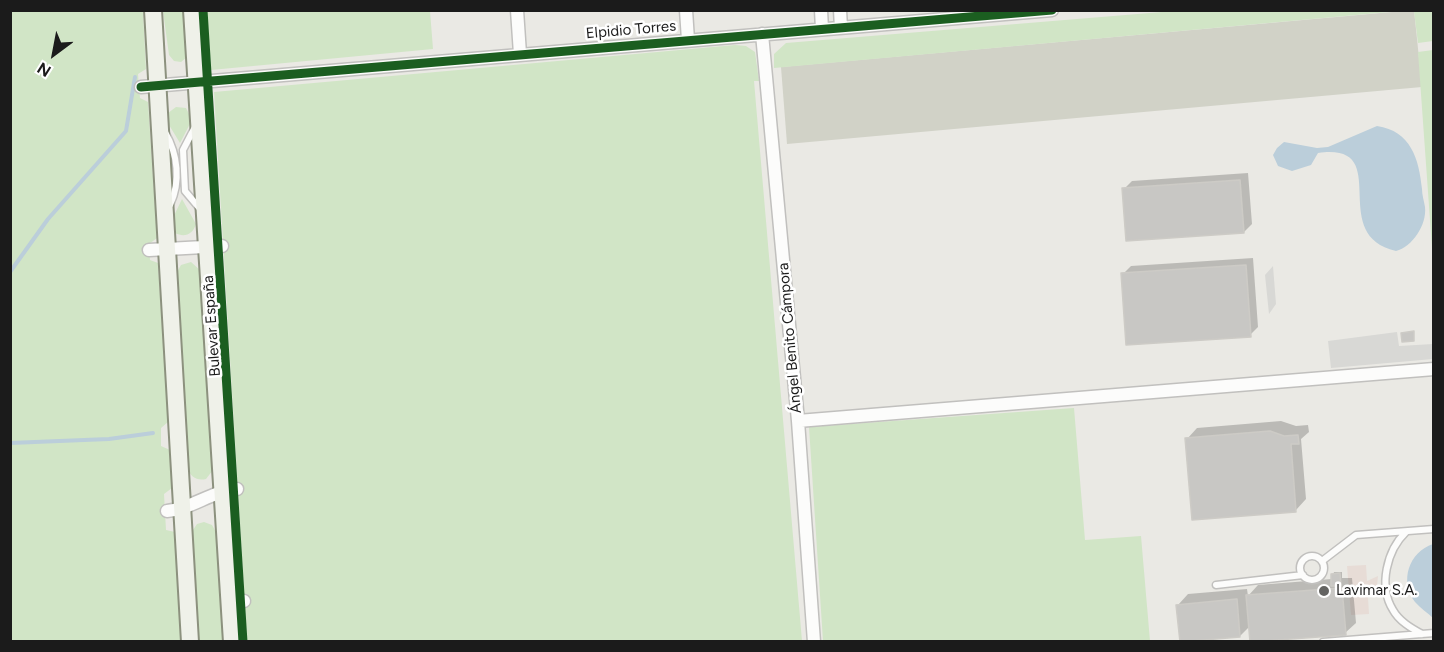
<!DOCTYPE html>
<meta charset="utf-8">
<style>
body{margin:0}
#map{position:relative;width:1444px;height:652px;overflow:hidden;background:#eae9e4;font-family:Figtree,sans-serif}
canvas{display:block}
.frame{position:absolute;inset:0;border:12px solid #1b1b1b;pointer-events:none}
.north{position:absolute;left:24px;top:24px;width:60px;height:60px;-webkit-text-stroke:4px #fff;paint-order:stroke;rotate:212deg;font-size:16px;font-weight:700;line-height:24px;text-align:center;color:#1b1b1b}
.north::after{content:'';display:block;margin:auto;width:21px;height:27px;background:#1b1b1b;clip-path:polygon(50% 0,100% 100%,50% 72%,0 100%)}
</style>
<div id="map">
<canvas width="1444" height="652"></canvas>
<div class="frame"></div>
<div class="north">N</div>
</div>
<script>
const ctx = document.querySelector('canvas').getContext('2d');
ctx.lineJoin = 'round';
function fillPath(path, color) { ctx.fillStyle = color; ctx.fill(path, 'evenodd'); }
function strokePath(path, color, width, dash) { ctx.strokeStyle = color; ctx.lineWidth = width; ctx.lineCap = dash ? 'butt' : 'round'; ctx.setLineDash(dash || []); ctx.stroke(path); }
function drawText(font, color, halo, rows, align = 'center') {
  ctx.font = font + ' Figtree,sans-serif'; ctx.lineWidth = 5; ctx.setLineDash([]); ctx.textBaseline = 'middle'; ctx.strokeStyle = halo; ctx.fillStyle = color; for (const [text, x, y, turn = 0] of rows) {
    ctx.save(); ctx.translate(x, y); ctx.rotate((+turn || 0) * Math.PI / 180); ctx.textAlign = isNaN(turn) ? turn : align; if (halo) ctx.strokeText(text, 0, 0); ctx.fillText(text, 0, 0); ctx.restore();
  }
}
const commercial = new Path2D(`
 M1366,565L1367,581L1378,576L1376,596L1368,598L1369,614L1351,615L1347,566Z`);
const construction = new Path2D(`
 M1414,10L1422,87L787,144L781,67Z`);
const grass = new Path2D(`
 M1186,10L1400,11L774,68V54L786,43Z
 M10,11H143L146,69L138,74L140,98L148,102L157,238L149,244L150,260L158,263L168,422L161,428V446L170,450L172,488L164,494L166,530L175,532L181,641H11Z
 M163,11H185L187,57L181,62L174,61L169,55Z
 M207,11H430L433,49L211,70Z
 M1414,11H1433V41L1418,43Z
 M735,45L746,46L755,52L759,81H754L802,641H247L214,92Z
 M1433,50H1434L1433,262L1418,52Z
 M176,107L186,108L192,120L180,143L166,120L168,113Z
 M182,199L196,224C193,234 185,238 175,233L170,224Z
 M191,262L201,271L213,470L206,479C197,481 190,477 188,468L176,274L181,265Z
 M1074,408L1085,540L1141,536L1150,641H823L809,427Z
 M204,522L212,525L217,534L224,641H197L191,533L197,524Z`);
const parking = new Path2D(`
 M1273,266L1276,304L1269,314L1265,275Z
 M1397,332L1399,346L1433,344V359L1331,368L1328,341Z`);
const plaza = new Path2D(`
 M199,11H207L211,70L203,69Z
 M213,98L222,239L213,238L204,102Z
 M223,253L233,420H228L225,419L216,254Z
 M229,437H234L237,481L228,479L226,438Z
 M238,498L244,594H239L235,591L230,499Z
 M245,609L247,641H239L238,610Z`);
const water = new Path2D(`
 M1377,126C1411,131 1419,159 1422,189C1422,195 1424,201 1425,207C1427,225 1412,247 1396,251C1325,235 1396,142 1318,153L1311,165L1292,171L1278,166L1273,155L1277,148L1284,142L1317,148L1328,147Z
 M1433,544H1434L1433,618C1428,613 1420,608 1415,602C1399,581 1409,552 1433,544Z`);
const shadow = new Path2D(`
 M1248,173L1252,224L1244,232L1124,189L1132,181Z
 M1253,258L1258,327L1250,335L1123,274L1131,266Z
 M1281,421L1296,426L1308,425L1309,432L1301,439L1306,499L1296,510L1187,439L1197,428Z
 M1334,572H1342V578H1352L1356,623L1345,633L1250,626L1240,636L1178,605L1188,594L1247,589L1248,596L1258,585L1332,579Z`);
const stream = new Path2D(`
 M10,272L48,219L126,131L135,77
 M10,443L109,439L153,433`);
const building = new Path2D(`
 M1240,180L1244,233L1126,241L1122,188Z
 M1246,265L1251,337L1126,345L1121,273Z
 M1414,331V341L1402,342L1401,333Z
 M1270,431L1284,436L1298,435L1299,444H1291L1296,512L1192,520L1185,438Z
 M1340,573L1341,586H1331V574Z
 M1342,588L1346,635L1250,642L1246,595Z
 M1237,599L1240,637L1180,642L1176,605Z`);
const lane = new Path2D(`
 M195,127L183,150L185,191L201,210
 M165,132C178,155 181,181 170,205
 M1406,532C1387,550 1378,586 1393,610C1399,621 1411,628 1422,634
 M1300 568a12 12 0 1 1 24 0a12 12 0 1 1-24 0Z
 M1322,561L1356,535L1434,529
 M1216,585L1303,575
 M1323,642L1434,633`);
const street = new Path2D(`
 M517,10L520,54
 M686,10L688,40
 M821,10L822,29
 M840,10L841,28
 M762,34L798,421L814,642
 M141,87L1052,10
 M149,250L222,246
 M798,421L1434,369
 M167,511C192,509 211,491 237,489
 M229,603L244,601`);
const secondary = new Path2D(`
 M153,10L190,642
 M192,10L232,642`);
const cycleway = new Path2D(`
 M203,10L243,642
 M141,87L1052,10`);
const markers = [
 [1324,591,6,"#636361"]
];
const streetNames = [
 ["Elpidio Torres",631,30,-5],
 ["Bulevar España",212,326,-94],
 ["Ángel Benito Cámpora",790,338,-95]
];
const poiNames = [
 ["Lavimar S.A.",1336,591]
];
fillPath(commercial, '#e7dcd6');
fillPath(construction, '#d1d2c7');
fillPath(grass, '#d1e5c6');
fillPath(parking, '#d8d8d5');
fillPath(plaza, '#e0dfe2');
fillPath(water, '#bbceda');
fillPath(shadow, '#0003');
strokePath(stream, '#bbceda', 4);
fillPath(building, '#c8c7c4');
strokePath(building, '#cdcbc6', 1.5);
strokePath(lane, '#c1c0be', 9);
strokePath(street, '#c1c0be', 15);
strokePath(secondary, '#8c917e', 20);
strokePath(lane, '#fcfcfb', 6);
strokePath(street, '#fcfcfb', 12);
strokePath(secondary, '#eff1e9', 16);
strokePath(cycleway, '#1b5e20', 9);
for (const [x, y, r, color] of markers) { const dot = new Path2D(); dot.arc(x, y, r, 0, 2 * Math.PI); ctx.fillStyle = color; ctx.fill(dot); strokePath(dot, '#fff', 2); }
drawText('15px', '#1b1b1b', '#fff', streetNames);
drawText('15px', '#1b1b1b', '#fff', poiNames, 'left');
</script>
